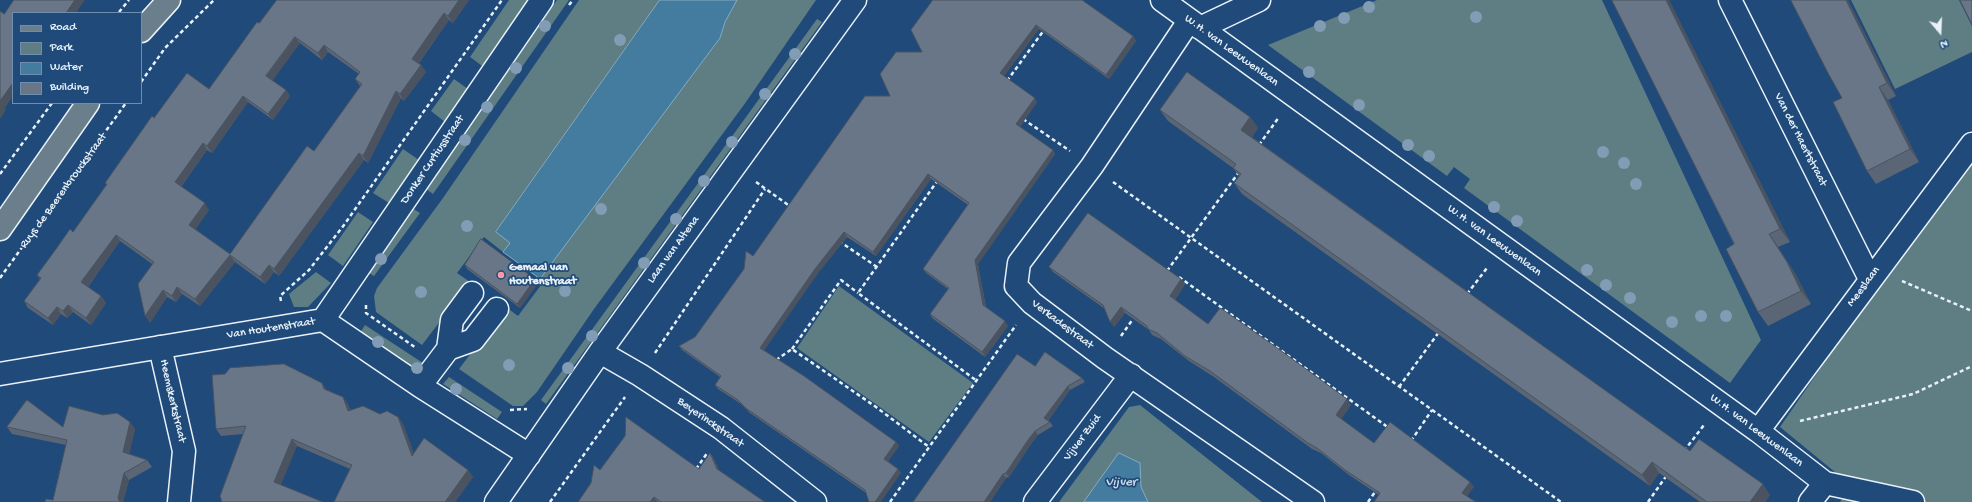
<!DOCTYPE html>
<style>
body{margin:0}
#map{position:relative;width:1972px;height:502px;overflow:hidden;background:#1f4a7a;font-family:"Gochi Hand",sans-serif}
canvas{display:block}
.legend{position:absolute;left:12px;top:12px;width:130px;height:92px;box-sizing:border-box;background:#1f4a7a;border:1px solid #6f8dac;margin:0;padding:5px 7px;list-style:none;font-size:12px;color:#e8f1f8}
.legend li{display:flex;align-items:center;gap:8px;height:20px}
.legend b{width:20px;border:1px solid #6f8dac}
.north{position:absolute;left:1920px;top:12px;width:40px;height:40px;-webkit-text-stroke:3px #1f4a7a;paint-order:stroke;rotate:161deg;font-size:11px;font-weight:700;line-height:16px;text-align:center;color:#e8f1f8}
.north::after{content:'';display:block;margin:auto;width:14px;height:18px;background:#e8f1f8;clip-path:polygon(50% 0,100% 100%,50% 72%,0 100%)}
</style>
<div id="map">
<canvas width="1972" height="502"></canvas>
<ul class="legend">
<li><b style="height:5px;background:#6b7e8b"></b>Road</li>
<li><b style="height:11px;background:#5e7e83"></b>Park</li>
<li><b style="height:11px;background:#447c9f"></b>Water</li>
<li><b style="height:11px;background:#697688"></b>Building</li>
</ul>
<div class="north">N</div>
</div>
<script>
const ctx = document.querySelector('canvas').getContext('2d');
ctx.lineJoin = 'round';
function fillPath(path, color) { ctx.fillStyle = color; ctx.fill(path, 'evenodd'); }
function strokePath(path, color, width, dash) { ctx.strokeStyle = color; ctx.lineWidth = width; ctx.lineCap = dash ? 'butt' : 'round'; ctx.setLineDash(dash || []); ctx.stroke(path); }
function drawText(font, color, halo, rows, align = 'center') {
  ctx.font = font + ' "Gochi Hand",sans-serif'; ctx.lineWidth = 3.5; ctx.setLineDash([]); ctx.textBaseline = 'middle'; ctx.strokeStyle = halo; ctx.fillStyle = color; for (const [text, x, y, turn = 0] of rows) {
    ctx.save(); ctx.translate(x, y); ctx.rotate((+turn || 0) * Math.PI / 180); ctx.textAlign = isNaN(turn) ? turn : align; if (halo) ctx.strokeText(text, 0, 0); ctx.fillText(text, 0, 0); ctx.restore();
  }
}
const green = new Path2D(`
 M509,0H532L485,68L470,57Z
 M557,0H569L433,194L426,189Z
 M579,0H660L496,232L511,243L503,252L484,237L457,273L470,282L422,345L376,312L374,296L377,288L443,198Z
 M737,0H816L746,102L594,309L537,392L523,406H513L459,369L506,307L518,316L544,281L540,279L546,269L720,38L725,22Z
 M1377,0H1602L1761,340L1730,383L1464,188L1470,179L1454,167L1447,176L1268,45Z
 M1851,0H1959L1972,26V52L1895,89Z
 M817,19L822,22L546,404L541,400Z
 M454,79L468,89L445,122L431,111Z
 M403,149L419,160L389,203L373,193Z
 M1972,158V502H1840L1852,486L1780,427L1882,279Z
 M412,208L420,213L374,276L367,272Z
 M358,212L373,222L343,266L328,255Z
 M316,272L331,283L308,307H294L289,294Z
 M839,286L973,383L929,442L797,348Z
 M365,325L423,363L417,371L360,333Z
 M449,377L502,412L497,419L443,384Z
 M1140,405L1262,502H1059L1129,407Z`);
const water = new Path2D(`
 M660,0H737L725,22L720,38L540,279L503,252L510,243L496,232Z
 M1119,453L1140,463L1141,487L1148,502H1084Z`);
const path = new Path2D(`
 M569,5L573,0
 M119,12L129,0
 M1007,81L1044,30
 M141,82L165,48L214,0
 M1023,119L1070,151
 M1259,145L1279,117
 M0,174L52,103
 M938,180L858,293L977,381
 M756,182L791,207
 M1113,182L1561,502
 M839,241L877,267
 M1167,271L1239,172
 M1179,277L1389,428
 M0,278L126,103
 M1902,281L1972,311
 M1467,294L1487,268
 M281,301L280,296L309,270L344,225L502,0
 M366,305V313L416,348
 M1121,336L1133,319
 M792,349L841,280L858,293
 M655,353L765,189
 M776,360L792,349L876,407L929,447
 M1399,387L1439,332
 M510,410L527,409
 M1800,421L1913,394L1972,366
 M1411,441L1432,410
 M1684,451L1704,425
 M696,469L708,452
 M550,502L625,397
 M890,502L1016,325
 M1368,502L1375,492
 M1648,502L1667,475`);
const minor = new Path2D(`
 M1162,0L1758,431L1825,483L1913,502
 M1730,0L1870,279
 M1189,21L1092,166L1019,263L1016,286L1032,303L1105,358L1313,502
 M1200,28L1259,0
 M323,320L542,0
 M160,347L184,451L179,502
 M448,349L452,320L472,293
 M600,352L640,375L721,428L815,502
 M0,374L323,320L420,386L529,455
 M420,386L448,349L473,340L497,309
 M1758,431L1972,144
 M496,502L600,352L855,0
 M1035,502L1131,375
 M1810,502L1825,483`);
const major = new Path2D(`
 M141,31L169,0
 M0,229L88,103`);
const trees = [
 [1369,7],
 [1476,17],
 [1344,18],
 [545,26],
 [1320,26],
 [620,40],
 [795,54],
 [516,68],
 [1309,72],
 [765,94],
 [1359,105],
 [487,107],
 [465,140],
 [732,142],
 [1408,145],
 [1603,152],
 [1429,156],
 [1624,163],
 [704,181],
 [1636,184],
 [1494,207],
 [601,209],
 [676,219],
 [1517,221],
 [467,226],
 [381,259],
 [644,263],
 [1587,270],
 [1606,285],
 [565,291],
 [421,292],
 [1630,298],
 [1701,316],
 [1726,316],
 [1672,322],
 [592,336],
 [378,342],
 [509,365],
 [417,368],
 [568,368],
 [456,389]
];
const wall = new Path2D(`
 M277,0H469L453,23L449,20L419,63L421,65L426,72L404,101L401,98L368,163L364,160L279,276L274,272L265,284L235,262L200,306L182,294L176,302L167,297L150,323L152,264L120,241L88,287L101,296L106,303L91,325L73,312L67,318L61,314L53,325L28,308L24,301L40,279L37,275L73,232L107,185L105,183L154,118L209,89ZM300,43L322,60L328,52L359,74L355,79L360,86L314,151L230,254L195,229L209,210L181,187L207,150L212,153L248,102L273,120L290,96L286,90L272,80Z
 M933,0L1133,36L1136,41L1109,79L1039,29L1004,76L1037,102L1020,127L1053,150L1055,154L978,264L986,307L1008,326L985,357L932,318L930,314L948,289L926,273L923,269L968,205L931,179L876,256L847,237L818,273L764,350L896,442L899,446L888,461L898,469L901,473L866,493L750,413L741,404L718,389L715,385L720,377L682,350L679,346L695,337L753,256L890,96L922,52Z
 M1612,0H1669L1790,242L1778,247L1796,275L1811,304L1768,326L1758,312L1734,244Z
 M1791,0H1848L1896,96L1888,100L1919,162L1876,184L1867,171L1842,98Z
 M1160,110L1250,117L1258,128L1252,137L1690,451L1770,495L1765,502H1700L1659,473L1650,486L1242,194L1234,183L1239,176L1233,168L1168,121Z
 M465,265L535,279L538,283L520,308L467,269Z
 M1049,267L1181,279L1185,284L1175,300L1208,324L1351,405L1341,419L1374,443L1470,482L1474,487L1379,495L1349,475L1321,453L1312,449L1214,377L1189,361L1161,339L1152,335L1149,330L1125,313L1114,327L1105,309L1053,272Z
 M1035,366L1082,378L1085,382L1070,390L1048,421L1050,422L1053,426L1038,435L1031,444L1009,477L1006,478L990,502H913Z
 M225,374L328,390L348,404L350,410L380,414L398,417L403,424L414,454L468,470L473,477L455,502H334L350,469L297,446L222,502L243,434L221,436L216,429Z
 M130,422L135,429L129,454L147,460L152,467L129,480L123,502H45L53,500L66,445L12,434L7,427H63Z
 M710,453L713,457L719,470L765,502H658L600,470L699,469Z`);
const shadedWall = new Path2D(`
 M75,0H85L76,13H66Z
 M459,0H469L453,23L448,16Z
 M1666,0H1669L1790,242L1780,229Z
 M1846,0H1848L1896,96L1887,83Z
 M444,13L449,20L417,65L412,59Z
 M1036,25L1039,29L1003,77L1000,73Z
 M1133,36L1136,41L1109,79L1106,75Z
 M295,37L300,43L271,83L266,76Z
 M324,45L328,52L322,60L318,53Z
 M421,65L426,72L404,101L400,94Z
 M13,83V96L5,108L6,110L0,119V101Z
 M1879,87L1888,100L1919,162L1910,149Z
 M286,90L290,96L273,120L268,114Z
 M396,91L401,98L368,163L363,156Z
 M243,96L248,102L212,153L207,146Z
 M1035,98L1037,102L1019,128L1016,124Z
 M1250,117L1258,128L1249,141L1241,130Z
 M203,143L207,150L179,189L175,182Z
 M1053,150L1055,154L978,264L986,309L983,305L975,260Z
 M359,153L364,160L279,276L274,269Z
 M928,174L931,179L876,256L873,252Z
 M205,203L209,210L194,232L189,225Z
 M844,232L847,237L818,273L763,352L760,348L815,269Z
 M1769,234L1796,275L1811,304L1801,291Z
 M116,235L120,241L86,289L81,282Z
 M230,255L235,262L200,306L195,299Z
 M269,265L274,272L265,284L260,277Z
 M535,279L538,283L520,308L517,304Z
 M1181,279L1185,284L1173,302L1170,296Z
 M177,287L182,294L176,302L172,296Z
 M163,290L167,297L150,323L145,316Z
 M101,296L106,303L91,325L86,318Z
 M68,305L73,312L67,318L63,311Z
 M57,307L61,314L53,325L48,318Z
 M1121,307L1125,313L1114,327L1110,322Z
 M1005,321L1008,326L985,357L982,352Z
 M322,383L327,390L324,389Z
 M1068,386L1070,390L1047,422L1044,418Z
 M343,397L348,404L353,419L348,411Z
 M1347,399L1351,405L1340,421L1336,415Z
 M398,417L403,424L417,463L412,456Z
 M130,422L135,429L128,460L123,452Z
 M1035,431L1038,435L1031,444L1009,477L1006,473L1028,440Z
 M292,439L297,446L279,490L274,482Z
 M896,442L899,446L887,463L884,459Z
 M710,453L713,457L720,473L717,469Z
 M1652,462L1659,473L1650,486L1642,475Z
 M898,469L901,473L881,502H875Z
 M468,470L473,477L455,502H445Z
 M124,473L129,480L123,502H120L118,498Z
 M1003,474L1006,478L990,502H984Z
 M1470,482L1474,487L1466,498L1462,493Z
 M1763,484L1770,495L1765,502H1750Z
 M654,497L656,501L655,502H650Z`);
const building = new Path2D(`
 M14,0H75L66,13H13V83L0,101V11L4,14Z
 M277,0H459L448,16L444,13L412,59L421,65L400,94L396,91L363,156L359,153L274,269L269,265L260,277L230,255L195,299L177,287L172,296L163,290L145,316L138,284L154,262L116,235L81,282L101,296L86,318L68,305L63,311L57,307L48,318L24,301L41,278L37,275L56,249L70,229L73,232L107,184L105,183L152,116L154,118L187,73L209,89L257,22L259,23ZM295,37L318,53L324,45L360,72L355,79L362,84L314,151L307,146L230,254L189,225L205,203L175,182L203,143L207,146L243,96L268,114L286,90L266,76Z
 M933,0H1082L1133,36L1106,75L1036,25L1000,73L1035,98L1016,124L1053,150L975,260L983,305L1005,321L982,352L930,314L949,288L923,269L969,203L928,174L873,252L844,232L815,269L760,348L804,376L896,442L884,459L898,469L875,502H869L865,490L747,409L738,400L715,385L721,376L679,346L695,337L744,269L746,251L753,256L865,96H890L880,74L896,52H922L911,30Z
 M1612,0H1666L1780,229L1769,234L1787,262L1801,291L1758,312L1726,249L1734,244Z
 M1791,0H1846L1887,83L1879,87L1910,149L1867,171L1833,102L1842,98L1828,73Z
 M1960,0H1972V24Z
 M1187,72L1250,117L1241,130L1690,451L1699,439L1763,484L1750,502H1707L1652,462L1642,475L1234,183L1241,174L1233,168L1236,164L1160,110Z
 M1088,213L1181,279L1170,296L1208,324L1220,308L1222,309L1276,347L1347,399L1336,415L1374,443L1390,422L1470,482L1462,493L1476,502H1374L1380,493L1345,470L1317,448L1308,443L1210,371L1185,356L1157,333L1148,329L1147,326L1121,307L1110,322L1103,305L1049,267Z
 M481,239L535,279L517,304L465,265Z
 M1045,352L1082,378L1068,386L1044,418L1050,422L1035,431L1028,440L1006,473L1003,474L984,502H913L1017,354L1035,366Z
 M284,364L322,383L324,389L343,397L348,411L363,406L380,414L387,411L398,417L412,456L424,438L468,470L445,502H334L352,465L292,439L274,482L323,502H222L220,496L246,426L216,429L212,375L225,374L230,368Z
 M27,400L63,427L69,406L103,415L117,413L130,422L123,452L147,460L124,473L118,498L120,502H45L46,499L53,500L67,440L7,427Z
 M626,417L699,469L710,453L717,469L765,502H661L654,497L650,502H578L591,483L594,465L600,470L625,436Z`);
const markers = [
 [501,275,4,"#ff9aa2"]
];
const streetNames = [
 ["W.H. van Leeuwenlaan",1231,51,36],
 ["Van der Haertstraat",1800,140,63],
 ["Donker Curtiusstraat",433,160,-56],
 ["Ruys de Beerenbrouckstraat",64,191,-54],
 ["W.H. van Leeuwenlaan",1494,241,36],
 ["Laan van Altena",674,250,-54],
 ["Meeslaan",1864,287,-53],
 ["Verkadestraat",1062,325,37],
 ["Van Houtenstraat",271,329,-9],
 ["Heemskerkstraat",172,401,77],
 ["Beyerinckstraat",710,423,35],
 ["W.H. van Leeuwenlaan",1756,431,37],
 ["Vijver Zuid",1083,438,-53]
];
const poiNames = [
 ["Gemaal van",509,268],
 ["Houtenstraat",509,282]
];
const waterNames = [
 ["Vijver",1121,483]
];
fillPath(green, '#5e7e83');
fillPath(water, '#447c9f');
strokePath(water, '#86abc3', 1);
strokePath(minor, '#e8f1f8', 25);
strokePath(major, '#e8f1f8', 25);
strokePath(path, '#e8f1f8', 2.5, [4, 3]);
strokePath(minor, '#1f4a7a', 22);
strokePath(major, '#6b7e8b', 22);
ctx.fillStyle = '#829cb5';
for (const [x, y] of trees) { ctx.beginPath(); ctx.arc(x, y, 6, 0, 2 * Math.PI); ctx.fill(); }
fillPath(wall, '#5a6575');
fillPath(shadedWall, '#4a535f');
fillPath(building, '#697688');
strokePath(building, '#4a535f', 1);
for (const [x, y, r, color] of markers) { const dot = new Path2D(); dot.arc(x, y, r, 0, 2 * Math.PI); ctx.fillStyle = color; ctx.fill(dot); strokePath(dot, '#1f4a7a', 1.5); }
drawText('12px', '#e8f1f8', '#1f4a7a', streetNames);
drawText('bold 12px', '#e8f1f8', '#1f4a7a', poiNames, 'left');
drawText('italic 13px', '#cfdfeb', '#1f4a7a', waterNames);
</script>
